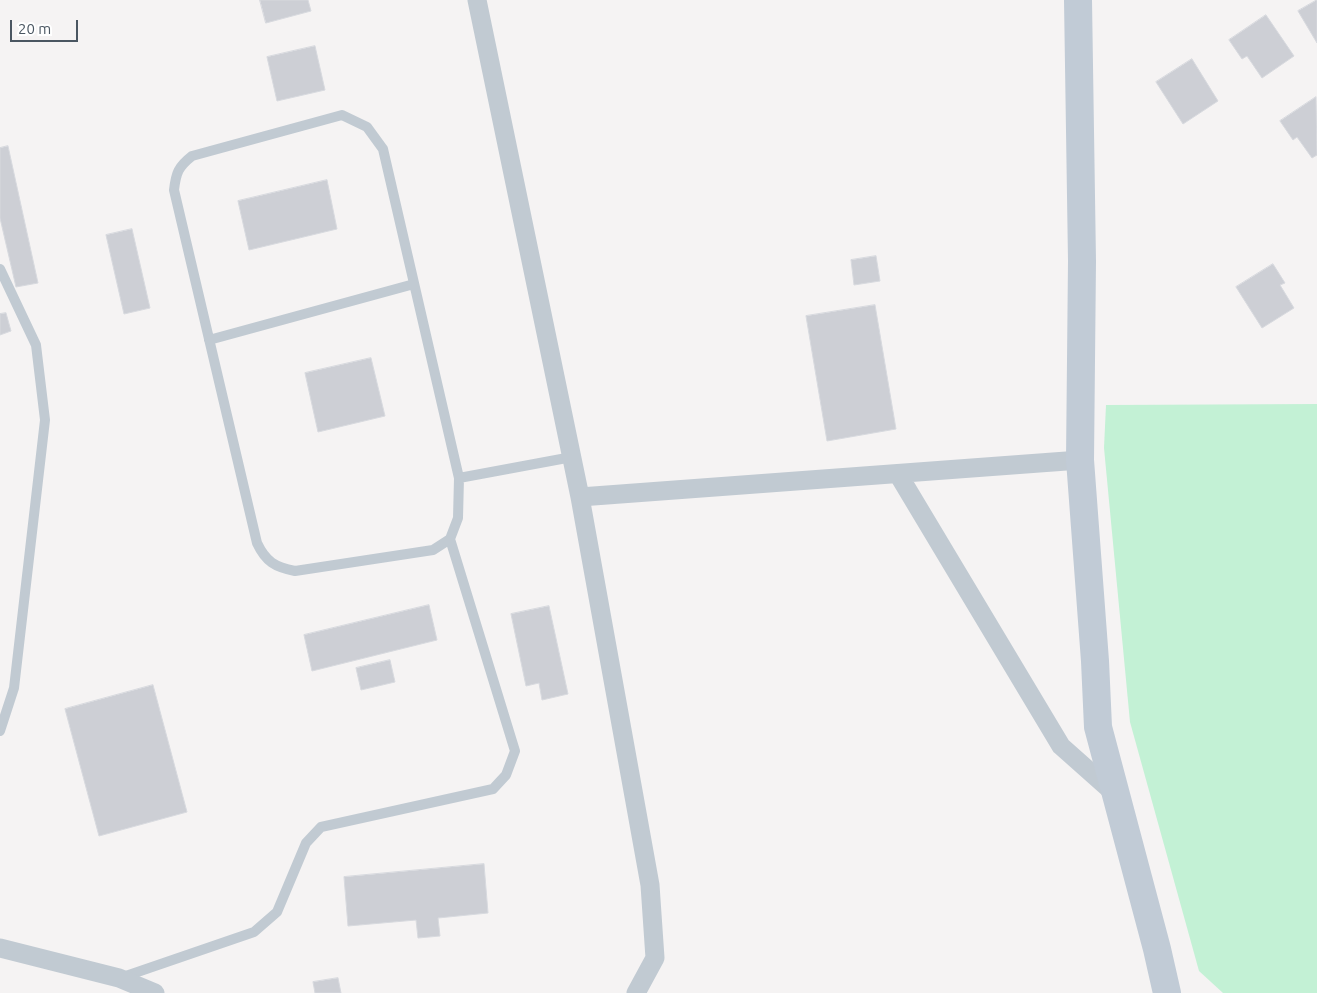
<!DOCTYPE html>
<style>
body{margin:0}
#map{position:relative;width:1317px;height:993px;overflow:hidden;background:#f5f3f3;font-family:Ubuntu,sans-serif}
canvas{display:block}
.scale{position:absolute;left:10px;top:20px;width:68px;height:22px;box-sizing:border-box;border:2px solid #4a5661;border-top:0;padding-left:6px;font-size:15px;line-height:18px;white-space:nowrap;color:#4a5661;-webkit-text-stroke:4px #fff;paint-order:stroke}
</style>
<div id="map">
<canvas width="1317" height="993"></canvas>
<div class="scale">20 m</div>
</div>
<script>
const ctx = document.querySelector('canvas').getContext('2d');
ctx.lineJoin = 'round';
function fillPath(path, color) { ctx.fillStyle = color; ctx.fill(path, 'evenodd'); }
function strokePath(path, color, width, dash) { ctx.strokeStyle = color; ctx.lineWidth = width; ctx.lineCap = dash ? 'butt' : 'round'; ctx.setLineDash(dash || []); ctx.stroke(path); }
const green = new Path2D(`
 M1317,404V993H1223L1199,971L1130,722L1104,448L1106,405Z`);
const building = new Path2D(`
 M260,0H308L311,11L266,23Z
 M1317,0V43L1298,11Z
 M1266,15L1294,56L1262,78L1247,56L1242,59L1229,40Z
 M315,46L325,90L277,101L267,57Z
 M1192,59L1218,101L1183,124L1156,82Z
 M1316,97L1317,155L1312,158L1297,137L1293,140L1280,121Z
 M8,146L38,283L16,287L0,218V148Z
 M327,180L337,229L249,250L238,201Z
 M132,229L150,308L124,314L106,235Z
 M876,256L880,281L854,285L851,260Z
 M1273,264L1285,283L1280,285L1294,308L1262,328L1236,287Z
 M875,305L896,429L827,441L806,316Z
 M6,313L11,331L0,335V314Z
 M371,358L385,416L318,432L305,373Z
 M429,605L437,640L312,671L304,635Z
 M549,606L568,694L542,700L539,683L526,686L511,614Z
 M390,660L395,682L361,690L356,668Z
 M153,685L187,812L99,836L65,709Z
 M484,864L488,913L438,918L440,936L418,938L416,920L348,926L344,877Z
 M338,978L341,993H315L313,982Z`);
const lane = new Path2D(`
 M342,115L367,127L383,149L459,478L458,518L450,539L433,550L295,571C275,567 266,562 257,543L174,190C176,173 178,167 192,156Z
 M0,269L36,345L45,420L14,688L0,731
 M209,340L414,284
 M459,478L572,457
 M120,978L254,932L277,912L306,843L321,827L493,789L506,775L515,751L450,539`);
const street = new Path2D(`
 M477,0L580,497L650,885L655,958L636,993
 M898,474L1061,746L1115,794
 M580,497L1080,460
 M0,948L119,978L155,993`);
const secondary = new Path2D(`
 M1078,0L1082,261L1080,460L1095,661L1098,727L1157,949L1167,993`);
fillPath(green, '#c3f1d5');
fillPath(building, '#cdcfd5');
strokePath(building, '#d7d9de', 1);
strokePath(lane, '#c1cad2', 10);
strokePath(street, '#c1cad2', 19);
strokePath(secondary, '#c1cbd6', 28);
</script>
